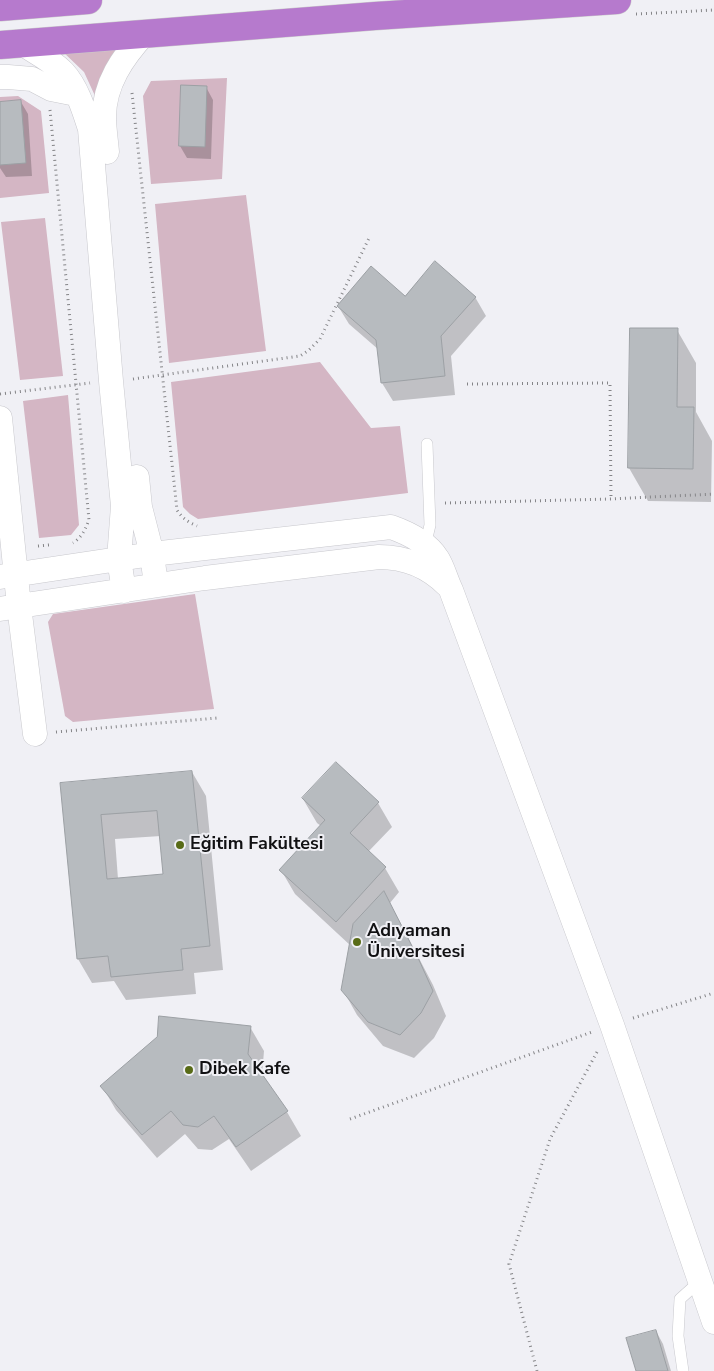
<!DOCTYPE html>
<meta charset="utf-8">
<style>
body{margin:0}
canvas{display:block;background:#f0f0f5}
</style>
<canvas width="714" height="1371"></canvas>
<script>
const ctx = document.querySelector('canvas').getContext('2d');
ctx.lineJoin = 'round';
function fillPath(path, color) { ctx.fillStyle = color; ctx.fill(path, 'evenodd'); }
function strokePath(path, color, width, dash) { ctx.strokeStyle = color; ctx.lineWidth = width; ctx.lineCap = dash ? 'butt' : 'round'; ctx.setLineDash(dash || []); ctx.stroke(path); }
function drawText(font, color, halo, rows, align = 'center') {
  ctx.font = font + ' "Nunito Sans",sans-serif'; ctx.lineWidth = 4; ctx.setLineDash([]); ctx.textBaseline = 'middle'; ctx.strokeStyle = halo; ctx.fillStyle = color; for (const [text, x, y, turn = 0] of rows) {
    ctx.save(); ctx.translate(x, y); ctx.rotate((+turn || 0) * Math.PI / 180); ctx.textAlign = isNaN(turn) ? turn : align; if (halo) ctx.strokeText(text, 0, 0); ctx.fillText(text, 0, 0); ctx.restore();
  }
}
const green = new Path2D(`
 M120,47L96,98L84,72L62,51Z
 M227,78L222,179L151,184L143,96L151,81Z
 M18,96L41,111L49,193L0,198V97Z
 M246,195L266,351L169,363L155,204Z
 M45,218L63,376L20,380L1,222Z
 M320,362L371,428L400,426L408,493L198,519L190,514L183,507L171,382Z
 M68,395L79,525L71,535L39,538L23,401Z
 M195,594L214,709L73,722L65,716L48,622L53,614Z`);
const shadow = new Path2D(`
 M206,87L213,100L211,159L187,158L180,146Z
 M21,102L28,114L32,176L6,177L0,168V103Z
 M475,297L486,316L451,356L455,395L393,401L382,383L379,350L349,324L338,306Z
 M631,329L677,330L696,363V412L712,441L711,502L648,501L629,468Z
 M192,772L206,796L223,970L194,973L196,994L126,1000L114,981L92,983L78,959L61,785ZM161,836L164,875L118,879L115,839Z
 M303,799L378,803L392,827L368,852L385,868L399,892L390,903L433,985L446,1016L434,1038L414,1058L383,1046L357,1015L343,990L351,946L295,894L281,870L321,826L317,823Z
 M250,1027L264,1051L262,1075L287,1112L301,1136L251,1171L229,1139L212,1150L198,1149L185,1134L157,1158L116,1110L102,1086Z
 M656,1331L663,1344L671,1371H637Z`);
const building = new Path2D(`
 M181,85L207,86L205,147L179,146Z
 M21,100L26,163L0,165V102Z
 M435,261L476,297L441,336L445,376L381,383L376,340L337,306L371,266L405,296Z
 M630,328H678L677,407H694L693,469L628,468Z
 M336,762L379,802L350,833L386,867L336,922L279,870L325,820L302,798Z
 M192,771L210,946L181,949L183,970L111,977L108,956L77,959L60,783ZM157,811L163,874L107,879L101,815Z
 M384,891L419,960L433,991L421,1013L400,1035L368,1022L341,990L353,924Z
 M159,1016L251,1026L248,1054L288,1111L236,1147L214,1116L198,1127L183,1125L171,1111L142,1135L100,1086L157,1037Z
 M656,1330L668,1371H636L626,1338Z`);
const path = new Path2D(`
 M636,14L714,10
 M132,93L177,510C182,518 188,522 197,526
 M50,110L89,520C85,530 82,537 73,543
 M133,379L300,356L309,350L320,339L370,236
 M467,384L610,383L611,499
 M0,394L90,383
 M445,503L611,499L714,494
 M38,546L49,545
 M56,732L217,718
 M633,1018L714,993
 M350,1119L592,1032
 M537,1371L509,1264L550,1139L597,1052`);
const lane = new Path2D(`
 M425,546L430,525L427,444
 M683,1371L678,1336L680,1299L700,1281`);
const street = new Path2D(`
 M21,43C35,52 51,60 63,72C77,87 84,110 90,129L111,381L123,506L119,559L124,591
 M0,77H8L32,79L51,89L76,94
 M107,152C106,140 104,128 104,117C104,84 123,57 144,34
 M0,418L19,606L35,734
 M137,477L140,507L152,554L156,585
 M0,577L152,554L391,527C408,533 427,542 437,558C443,567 446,580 451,590L612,1025L714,1322
 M0,609L205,578L379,557C406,557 428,566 447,585`);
const highway = new Path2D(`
 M0,7L88,0
 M0,45L375,16L617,0`);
const markers = [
 [180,845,5,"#586b17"],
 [357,942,5,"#586b17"],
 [189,1070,5,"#586b17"]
];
const poiNames = [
 ["Eğitim Fakültesi",190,845],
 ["Adıyaman",367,932],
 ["Üniversitesi",367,953],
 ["Dibek Kafe",199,1070]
];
fillPath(green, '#d4b6c4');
fillPath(shadow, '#0003');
fillPath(building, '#b7bbbf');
strokePath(building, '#9ca0a4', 1);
strokePath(lane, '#c8c8cd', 12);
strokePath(street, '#c8c8cd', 25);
strokePath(highway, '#cbcbcb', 29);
strokePath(path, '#848487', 3, [1, 4]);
strokePath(lane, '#fff', 11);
strokePath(street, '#fff', 24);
strokePath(highway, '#b67acd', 28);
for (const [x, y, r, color] of markers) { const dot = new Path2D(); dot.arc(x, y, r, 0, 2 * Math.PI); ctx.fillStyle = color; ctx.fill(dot); strokePath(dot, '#f0f0f5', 2); }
drawText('bold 18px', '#111113', '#f0f0f5', poiNames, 'left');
</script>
